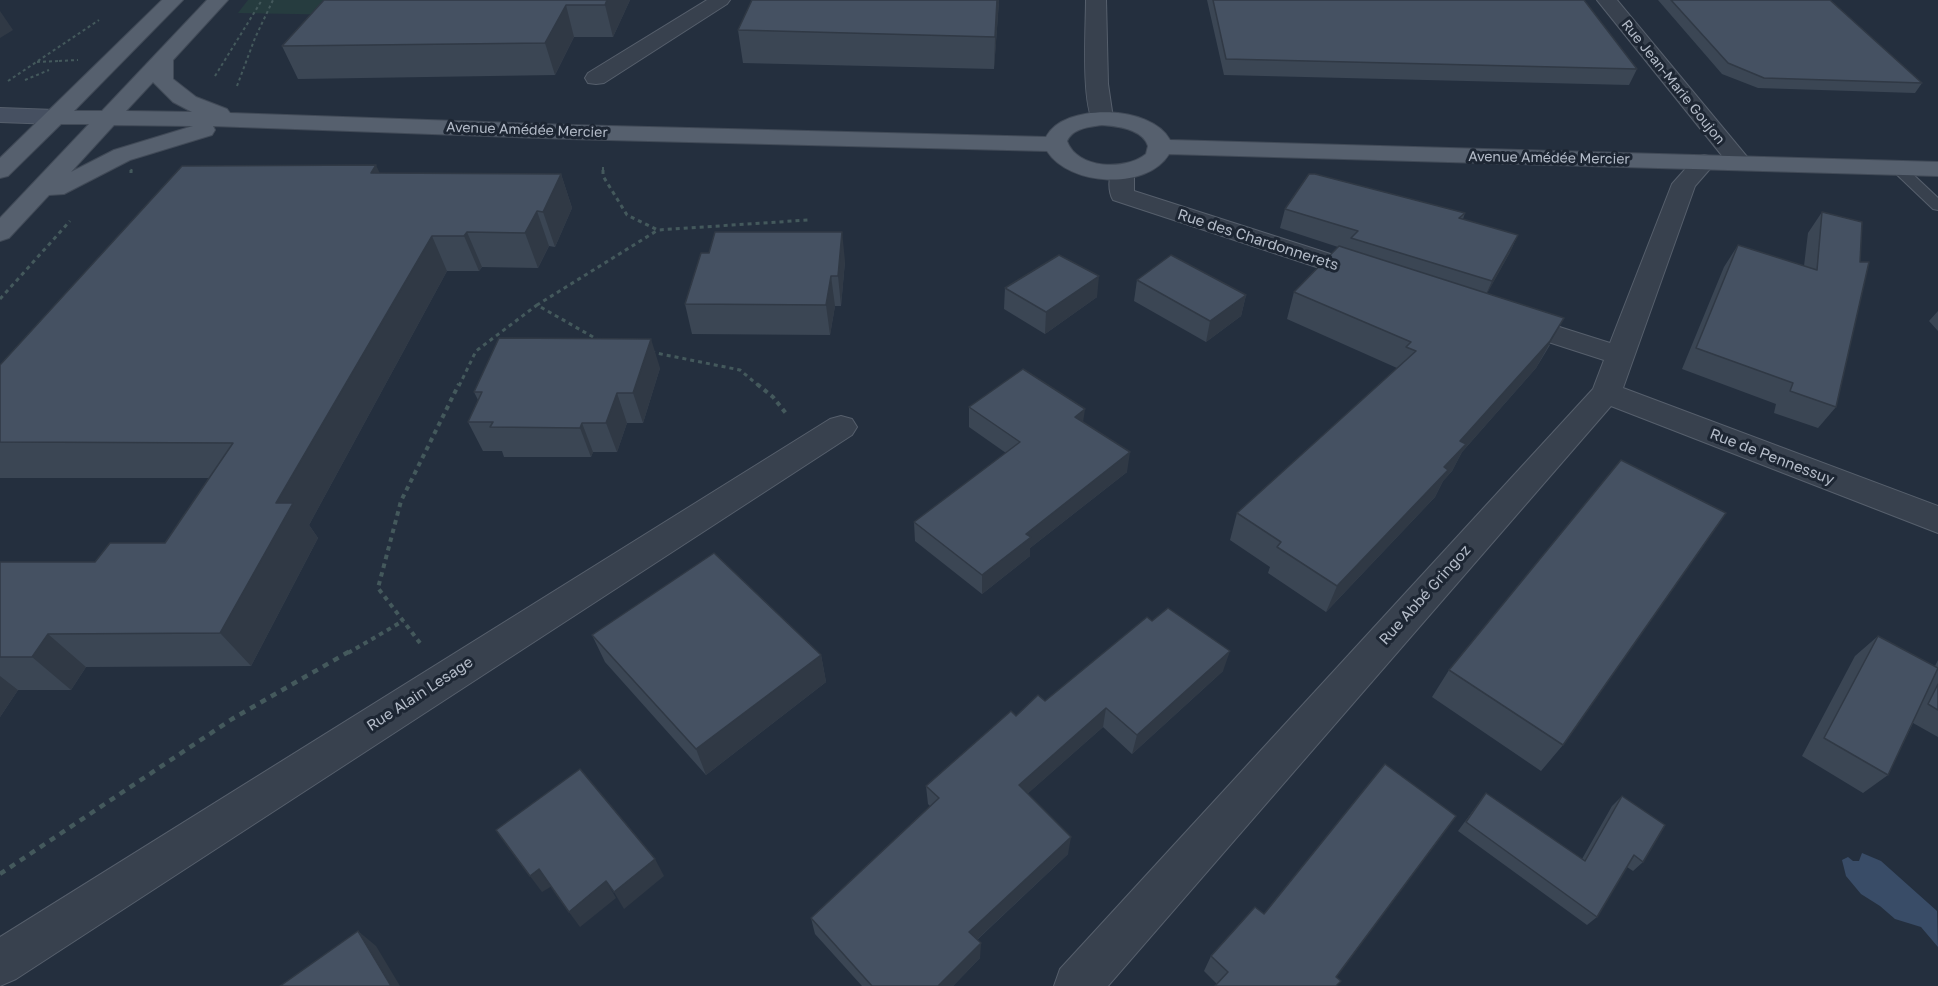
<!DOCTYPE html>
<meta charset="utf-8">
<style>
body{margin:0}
canvas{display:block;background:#242f3e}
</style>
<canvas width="1938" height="986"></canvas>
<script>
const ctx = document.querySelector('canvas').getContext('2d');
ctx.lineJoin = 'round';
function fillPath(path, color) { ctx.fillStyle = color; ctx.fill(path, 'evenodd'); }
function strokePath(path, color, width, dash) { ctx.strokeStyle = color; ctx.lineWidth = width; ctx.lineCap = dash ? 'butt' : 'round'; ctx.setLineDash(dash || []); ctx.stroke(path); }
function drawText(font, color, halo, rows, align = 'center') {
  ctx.font = font + ' "Golos Text",sans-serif'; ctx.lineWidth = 6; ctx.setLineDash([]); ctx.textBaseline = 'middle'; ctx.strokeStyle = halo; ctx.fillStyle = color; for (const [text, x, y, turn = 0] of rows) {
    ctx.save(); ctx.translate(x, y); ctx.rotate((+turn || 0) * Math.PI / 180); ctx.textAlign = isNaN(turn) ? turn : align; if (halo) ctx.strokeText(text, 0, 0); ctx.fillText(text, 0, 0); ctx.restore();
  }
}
const green = new Path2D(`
 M248,0H364L352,15L238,13Z`);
const water = new Path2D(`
 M1862,853L1881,861L1937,911L1938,947L1921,927L1895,919L1880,906L1861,894L1846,876L1842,860L1848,857L1853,861H1859Z`);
const pathFar3 = new Path2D(`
 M37,62L59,61
 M215,76L262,0
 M25,80L49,70
 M8,81L99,20
 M237,86L255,38L273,0
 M603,167V172`);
const pathFar2 = new Path2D(`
 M603,170V176L627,215L658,230L808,220
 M0,299L70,221
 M600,341L537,305L658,230
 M651,352L740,370L759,386
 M459,386L476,351L537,305`);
const pathFar1 = new Path2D(`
 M757,384L773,397L788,416
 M420,643L378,588L401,501L459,384
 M348,653L403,621`);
const path = new Path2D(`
 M0,874L232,719L350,651`);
const lane = new Path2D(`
 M1897,163L1902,164L1938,198V210L1933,209L1892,170L1890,167L1892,164Z`);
const street = new Path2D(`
 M707,0H730L727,4L604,83L596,84L588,83L585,78L588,73Z
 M1086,0H1106L1108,84L1113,118L1110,123L1102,125L1094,123C1081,103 1086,26 1086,0Z
 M1597,0H1617L1748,158L1752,163L1748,168L1740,170L1732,168Z
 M1704,155L1712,157L1716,162L1695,186L1623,388L1938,506V533L1611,406L1108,986H1054L1060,969L1593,389L1604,360L1502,327L1498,321L1502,315L1512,312L1610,343L1672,184L1696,157Z
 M1122,165L1130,167L1134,172V191L1374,268L1378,274L1374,280L1365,282L1356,280L1113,200C1108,192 1108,175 1114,167Z
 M841,416L852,419L857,427L852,435L16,979L0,986V937L830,419Z`);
const secondary = new Path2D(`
 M0,108L55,110L63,112L66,117L63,122L55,124L0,122Z`);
const primary = new Path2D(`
 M162,0H183L74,111H102L207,0H228L173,60V79L196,97L227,109L230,113L569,125L1046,137C1064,102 1152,105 1170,140L1938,162V176L1169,154C1147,191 1069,186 1047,151L569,139L213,126L215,130L212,135L130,160L64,194L49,195L9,238L0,241V218L89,124H61L8,176L0,178V158ZM153,82L173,102L192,112L126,111ZM114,125L193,126L114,150L71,172ZM1102,125C1117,126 1143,129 1148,146L1146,154C1125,171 1077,169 1067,141C1073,128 1089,127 1102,125Z`);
const pathBridgeFar1 = new Path2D(`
 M59,61L78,60
 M131,172L132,167`);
const pathBridge = new Path2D(`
 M131,173V170`);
const wall = new Path2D(`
 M324,0H630L613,37H574L555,75L298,79L282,46Z
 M999,0L994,69L743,63L738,30Z
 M1207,0H1584L1637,69L1629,85L1224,75Z
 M1658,0H1830L1922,83L1915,93L1758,88L1722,74Z
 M379,173L561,174L572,208L555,247L549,246L538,268L482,267L479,271H447L309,525L318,538L251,666L86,667L71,690H18L0,717V562H95L165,543L209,478H0V365Z
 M1285,209L1465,213L1463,219L1518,235L1509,254L1487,293L1550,345L1536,368L1462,452L1452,471L1443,481L1435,497L1326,612L1268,573L1270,567L1230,540L1237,513L1397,368L1287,319L1294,292L1338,247L1280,228Z
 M1822,212L1836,407L1818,428L1774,413L1776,404L1682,369L1724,267L1738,245L1804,266L1808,233Z
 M845,261L841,306H835L830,335L692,334L685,304Z
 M1137,280L1246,295L1241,316L1206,342L1134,301Z
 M1005,288L1097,297L1045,334L1004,309Z
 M1938,311V331L1929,321Z
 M660,368L643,423H627L617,452H593L591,457H504L502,451H483L468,422L478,400L474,392Z
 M969,407L1083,422L1127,472L1030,548V556L982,594L915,541L914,522L1006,453L969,427Z
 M592,635L821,655L826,682L706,775L605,662Z
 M1878,636L1935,666L1938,660V737L1913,723L1888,775L1863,793L1802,756L1855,656Z
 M1449,670L1563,745L1541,771L1432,697Z
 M1223,671L1132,754L1103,727L1027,794L1068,854L977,940L980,958L953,986H862L815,934L811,918L930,806L928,804L926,786L1016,716L1045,701Z
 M1486,793L1582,859L1612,806L1622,796L1643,862L1633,871L1627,867L1597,917L1587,925L1458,831Z
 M1211,956L1336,977L1217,984L1204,971Z`);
const shadedWall = new Path2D(`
 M607,0H630L613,37L605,5Z
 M997,0H999V2L994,69L995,37Z
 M566,5L574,37L555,75L545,43Z
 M0,11L13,30L0,38Z
 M376,165L392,200L371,173Z
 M561,174L572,208L555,247L543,212Z
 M537,211L549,246L538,268L525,233Z
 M467,232L482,267L479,271L464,236Z
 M842,232L845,261L841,306L838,276Z
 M1518,235L1509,254L1483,301L1492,281Z
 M432,236L447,271L309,525L318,538L251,666L220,633L276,503Z
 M831,276L835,306L830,335L826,305Z
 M1099,276L1097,297L1045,334L1046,312Z
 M1246,295L1241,316L1206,342L1210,321Z
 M1564,318L1536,368L1462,452L1452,471L1443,481L1435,497L1326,612L1337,586L1444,467L1460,441Z
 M651,339L660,368L643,423L633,393Z
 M617,393L627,423L617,452L606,423Z
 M1085,409L1082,429L1075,417Z
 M582,423L593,452L591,457L580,428Z
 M1130,452L1127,472L1030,548V556L982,594V575L1026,534Z
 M48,634L86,667L71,690L32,657Z
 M1230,651L1223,671L1132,754L1137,735Z
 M821,655L826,682L706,775L696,749Z
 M0,676L18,690L0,717Z
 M1106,708L1103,727L1017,803L1019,785Z
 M1071,837L1068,854L969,947V932Z
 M655,859L664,876L624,909L614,892Z
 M539,869L552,886L542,892L530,876Z
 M606,881L616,898L580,927L569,912Z
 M358,931L376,946L400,986H391Z
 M981,943L980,958L953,986H938Z`);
const building = new Path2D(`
 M324,0H607L605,5H566L545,43L282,46Z
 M752,0H997L995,37L738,30Z
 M1213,0H1584L1637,69L1226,59Z
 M1671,0H1830L1922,83L1764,78L1728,63Z
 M376,165L371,173L561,174L543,212L537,211L525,233L467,232L464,236H432L276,503H293L220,633L48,634L32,657H0V562H95L110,543H165L233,443L0,442V365L182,166Z
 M1309,174H1315L1465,213L1459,218L1518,235L1492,281L1351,238L1358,231L1285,209Z
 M1822,212L1862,222L1860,262H1869L1836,407L1790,391L1793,383L1696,348L1738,245L1817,270Z
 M715,232H842L838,276H831L826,305L685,304L701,253H709Z
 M1339,246L1564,318L1550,341L1460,441L1466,444L1444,467L1448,470L1337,586L1277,547L1281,542L1237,513L1416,351L1406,347L1411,342L1294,292Z
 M1059,255L1099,276L1046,312L1005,288Z
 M1171,255L1246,295L1210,321L1137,280Z
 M499,338L651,339L633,393H617L606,423H582L580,428L490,427L493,422H468L482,392H474Z
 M1023,369L1085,409L1075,417L1130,452L1026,534L1031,537L982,575L914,522L1020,442L969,407Z
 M1621,460L1726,513L1563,745L1449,670Z
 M714,553L821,655L696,749L592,635Z
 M1168,608L1230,651L1137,735L1106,708L1019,785L1071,837L969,932L981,943L938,986H872L811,918L939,798L926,786L1011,711L1016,716L1038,695L1045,701L1147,617L1152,621Z
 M1878,636L1938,668L1888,775L1824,738Z
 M1938,684V710L1928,704Z
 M1385,764L1456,816L1336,977L1341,981L1336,986H1215L1228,972L1211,956L1255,907L1264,914Z
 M580,769L655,859L614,892L606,881L569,912L539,869L530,876L496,830Z
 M1486,793L1585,861L1622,796L1665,825L1643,862L1634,855L1597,917L1466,822Z
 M358,931L391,986H280Z`);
const farStreetnames = [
 ["Rue Jean-Marie Goujon",1673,82,51],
 ["Avenue Amédée Mercier",527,130,2],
 ["Avenue Amédée Mercier",1549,158,1]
];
const streetNames = [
 ["Rue des Chardonnerets",1258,240,18],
 ["Rue de Pennessuy",1772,457,21],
 ["Rue Abbé Gringoz",1425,595,-48],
 ["Rue Alain Lesage",420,694,-33]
];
fillPath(green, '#263c3f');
fillPath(water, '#394c67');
strokePath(lane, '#565f6c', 2);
strokePath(street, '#565f6c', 2);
strokePath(secondary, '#565f6c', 2);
strokePath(primary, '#414a57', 2);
strokePath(pathFar3, '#44595c', 2, [3, 3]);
strokePath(pathFar2, '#44595c', 3, [4, 4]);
strokePath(pathFar1, '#44595c', 4, [4.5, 4.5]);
strokePath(path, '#44595c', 4.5, [6, 6]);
fillPath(lane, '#38414e');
fillPath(street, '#38414e');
fillPath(secondary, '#465061');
fillPath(primary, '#56606e');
strokePath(pathBridgeFar1, '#44595c', 2, [3, 3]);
strokePath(pathBridge, '#44595c', 3, [4, 4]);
fillPath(wall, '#3b4654');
fillPath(shadedWall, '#303945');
fillPath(building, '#455162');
strokePath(building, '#303945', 1.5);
drawText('14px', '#b4bcc9', '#1d2633', farStreetnames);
drawText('15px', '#b4bcc9', '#1d2633', streetNames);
</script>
